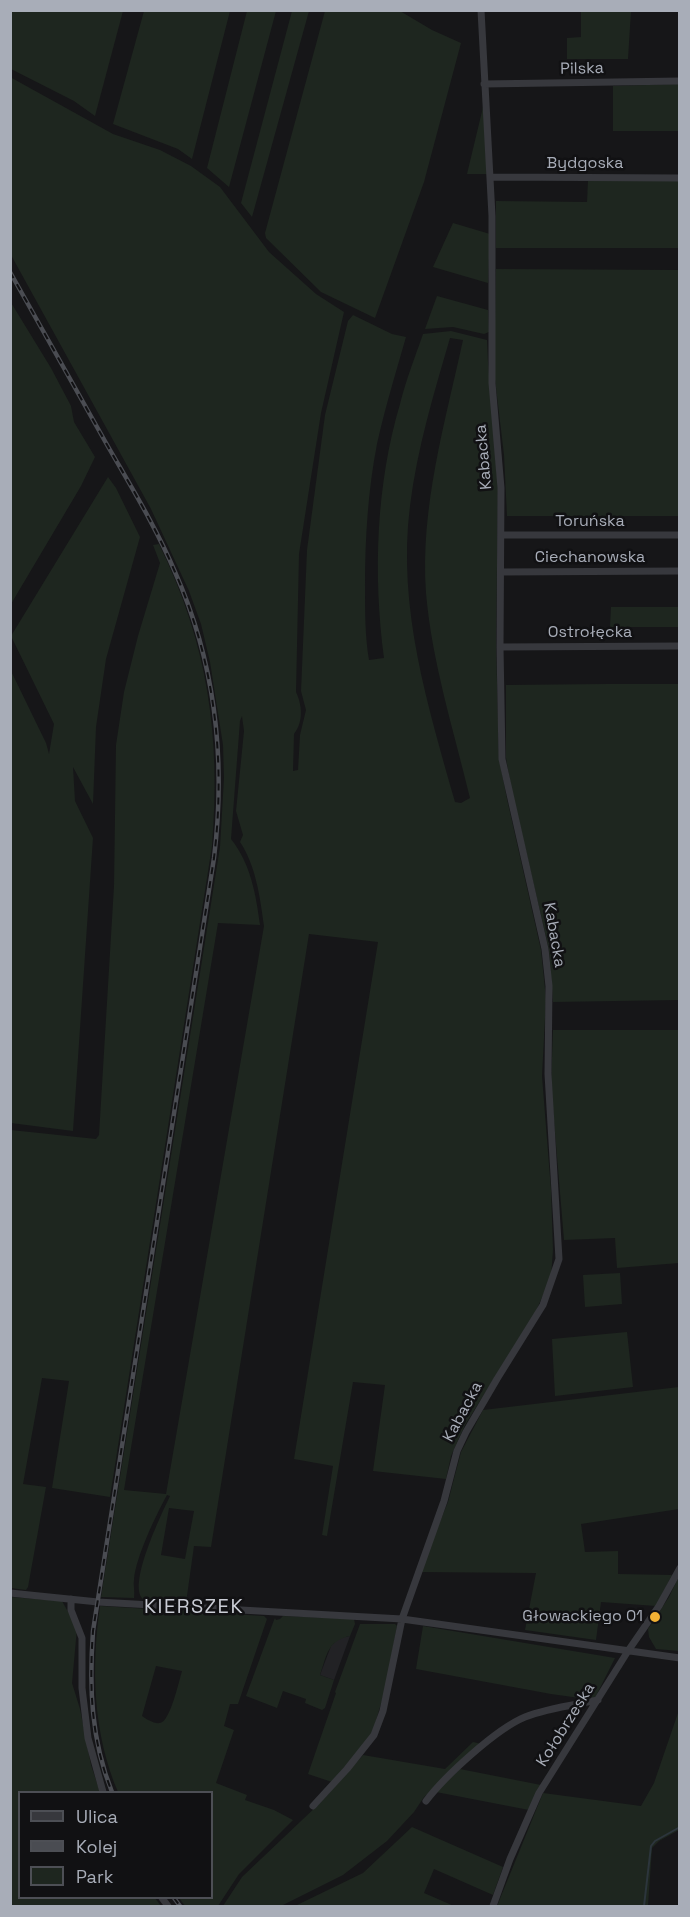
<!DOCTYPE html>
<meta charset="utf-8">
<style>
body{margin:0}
#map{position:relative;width:690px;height:1917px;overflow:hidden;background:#161618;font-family:"Space Grotesk",sans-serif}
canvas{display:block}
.frame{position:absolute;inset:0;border:12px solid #a8adb8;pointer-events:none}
.legend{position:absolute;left:18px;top:1791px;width:195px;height:108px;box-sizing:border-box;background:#111113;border:2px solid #4d4f55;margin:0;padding:8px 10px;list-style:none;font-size:18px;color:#a8adb8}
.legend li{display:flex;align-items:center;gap:12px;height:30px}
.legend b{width:30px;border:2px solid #4d4f55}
</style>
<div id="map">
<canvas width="690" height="1917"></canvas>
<div class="frame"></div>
<ul class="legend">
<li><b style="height:8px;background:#37383d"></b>Ulica</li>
<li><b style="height:8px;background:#4a4c52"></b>Kolej</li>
<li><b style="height:16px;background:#1e261f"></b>Park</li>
</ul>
</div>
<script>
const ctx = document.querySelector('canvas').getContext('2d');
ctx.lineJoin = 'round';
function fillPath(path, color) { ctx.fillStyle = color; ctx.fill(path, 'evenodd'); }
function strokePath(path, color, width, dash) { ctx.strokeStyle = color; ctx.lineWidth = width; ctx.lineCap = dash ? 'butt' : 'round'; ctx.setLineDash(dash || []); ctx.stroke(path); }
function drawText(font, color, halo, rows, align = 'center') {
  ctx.font = font + ' "Space Grotesk",sans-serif'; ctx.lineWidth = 5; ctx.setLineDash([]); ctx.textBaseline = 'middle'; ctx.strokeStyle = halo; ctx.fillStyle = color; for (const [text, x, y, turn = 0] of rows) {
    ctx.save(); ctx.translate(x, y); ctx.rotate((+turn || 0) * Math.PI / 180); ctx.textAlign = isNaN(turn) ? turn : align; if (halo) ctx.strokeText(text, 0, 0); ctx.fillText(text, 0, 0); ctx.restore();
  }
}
const built = new Path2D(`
 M350,1636L334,1680L320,1675L331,1646L339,1638Z`);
const green = new Path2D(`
 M11,10L123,11L95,116L74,101L11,69Z
 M144,11H230L192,159L178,149L113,124Z
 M247,11H276L229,187L207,168Z
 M292,11H309L252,217L241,203Z
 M325,11H400L432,30L461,43L424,182L375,318L321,292L266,238L265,233Z
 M581,11H631L628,59H567V38L581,37Z
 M10,77L113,134L160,150L191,166L220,187L269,252L316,294L344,312L321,413L299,554L296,692C302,705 304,721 294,734L293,771L298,770L300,735L306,710L301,691L307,550L325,415L348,321L353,315L392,334L406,337C396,372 385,408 377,444C368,490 365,539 365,586C365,611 365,636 369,660L384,658C373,574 376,485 400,404C406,380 415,357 423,334L451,331L487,340L488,362L498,488L496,644L499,758L507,799L541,950L546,999L542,1076L551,1190L553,1250L551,1277L536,1311L465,1425L451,1456L446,1479L373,1471L385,1385L353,1382L327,1536L322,1535L333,1466L294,1459L378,942L309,934L211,1547L194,1546L186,1603L143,1599C127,1585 162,1513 170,1496L167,1495C156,1515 136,1557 134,1579C133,1585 135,1591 134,1598L101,1597L220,847L224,778L223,745L210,662L201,624L189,591L151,509L11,255ZM450,338L463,340C445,423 420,507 426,593C432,663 454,731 470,798L461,803L455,802C428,706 397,608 410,506C417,449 434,393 450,338ZM242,716L244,731L236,811L243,835L240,842C256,866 260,897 264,926L166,1494L124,1490L218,923L260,925C256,895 251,864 231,839L240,721ZM169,1508L194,1511L185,1559L161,1555Z
 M679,84V131H613V86Z
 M484,103L487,174H467Z
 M588,181H679V248H496V201L587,202Z
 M453,223L490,234L488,283L433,267Z
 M496,269L679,270V516H507L504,455L494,371Z
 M437,296L488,310L489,332L484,334L453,327L425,329Z
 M10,301L51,368L71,406L74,422L95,457L81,486L11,604Z
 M108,477L116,488L140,537L106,659L96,727L93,804L73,767L75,801L93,838L73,1131L11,1123V671L46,743L49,754L54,724L11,636Z
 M159,544C208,644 221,736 212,846L110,1497L52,1488L69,1381L42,1378L23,1484L46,1487L28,1587L26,1590L11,1588V1130L96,1139L99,1135L114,886L116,745L124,692L138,636L160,563L153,545Z
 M611,607H679V627H610Z
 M606,684H679V1000L553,1002L549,950L511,787L506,758V685Z
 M553,1030H679V1263L617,1268L615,1238L564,1240L551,1085Z
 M620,1273L622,1304L585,1307L583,1275Z
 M627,1332L633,1387L555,1396L552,1339Z
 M679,1387V1509L581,1524L585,1552L618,1551V1574L672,1575L656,1606L601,1602L596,1640L525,1630L536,1573L419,1572L448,1502L461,1452L483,1410Z
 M679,1576V1651L656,1649L649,1637L648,1629L669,1597Z
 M10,1597L62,1601L77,1628L72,1683L80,1709L91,1765L100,1792H20V1898H155L161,1906H11Z
 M100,1606L264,1616L267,1619L238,1704H230L224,1726L234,1730L216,1783L247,1795L245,1800L274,1810L293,1820L239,1874L218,1906H185L179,1898H212V1792H118C93,1733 91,1669 100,1606ZM156,1666L182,1671C179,1681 170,1722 160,1723C154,1724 146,1719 142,1716Z
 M283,1616L354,1619L355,1624L350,1636C327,1641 327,1655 320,1675L334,1680L325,1708L322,1710L305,1703L306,1699L283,1691L277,1708L246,1696L274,1620L275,1618L276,1620L280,1619Z
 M360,1624H395L397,1626L386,1687L371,1737L332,1782L308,1774L336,1693L335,1692Z
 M423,1626L615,1658L595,1698L587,1699L551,1694L416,1669Z
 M679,1710V1830L659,1841L652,1848L648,1906H497L543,1793L641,1806L654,1783Z
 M473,1742L482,1744L424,1797L414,1812L387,1841L343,1875L281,1906H223L242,1877L321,1802L363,1755L445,1769Z
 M460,1769L541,1785L529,1810L436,1792Z
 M412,1827L503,1867L493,1895L434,1869L424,1893L454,1906H302L297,1905L363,1873Z`);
const stream = new Path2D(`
 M644,1906L651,1846L655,1841L680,1827`);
const minor = new Path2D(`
 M484,84L680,81
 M490,177L680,178
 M501,535H680
 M501,572L680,571
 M500,647L680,646
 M10,1593L98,1602L402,1619L680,1658
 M71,1599V1610L82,1638V1688L88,1738L103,1792
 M426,1801C445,1776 496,1729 525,1717C548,1708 574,1705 598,1700
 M313,1806L347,1769L374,1735L383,1711L402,1619L444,1501L457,1451L466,1432L497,1379L543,1305L559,1259L548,1074L549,986L545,949L502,759L500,647L501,488L492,383V216L481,10
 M162,1898L168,1906
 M493,1906L510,1859L539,1793L628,1651L659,1606L680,1568`);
const rail = new Path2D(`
 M10,272C42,329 74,386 106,443C130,485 156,527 175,572C215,662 226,760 214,858L93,1631C89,1687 91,1740 112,1792
 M174,1898L180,1906`);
const markers = [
 [655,1617,6,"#f2b134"]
];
const streetNames = [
 ["Pilska",582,69,-1],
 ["Bydgoska",585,164],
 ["Kabacka",484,457,-95],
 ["Toruńska",590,522],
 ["Ciechanowska",590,558],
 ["Ostrołęcka",590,633],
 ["Kabacka",554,935,80],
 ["Kabacka",463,1412,-62],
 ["Kołobrzeska",566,1725,-58]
];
const poiNames = [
 ["Głowackiego 01",643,1617]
];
const quarterNames = [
 ["KIERSZEK",194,1608]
];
fillPath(built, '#222225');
fillPath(green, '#1e261f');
strokePath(stream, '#2c353c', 2);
strokePath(minor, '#37383d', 7);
strokePath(rail, '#4a4c52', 4.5);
strokePath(rail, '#111113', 2, [7]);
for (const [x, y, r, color] of markers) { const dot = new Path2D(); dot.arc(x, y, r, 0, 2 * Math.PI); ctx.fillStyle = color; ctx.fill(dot); strokePath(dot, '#111113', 2); }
drawText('16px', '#a8adb8', '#111113', streetNames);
drawText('16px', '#a8adb8', '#111113', poiNames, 'right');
ctx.letterSpacing = '1.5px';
drawText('20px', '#c9ccd4', '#111113', quarterNames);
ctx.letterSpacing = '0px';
</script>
